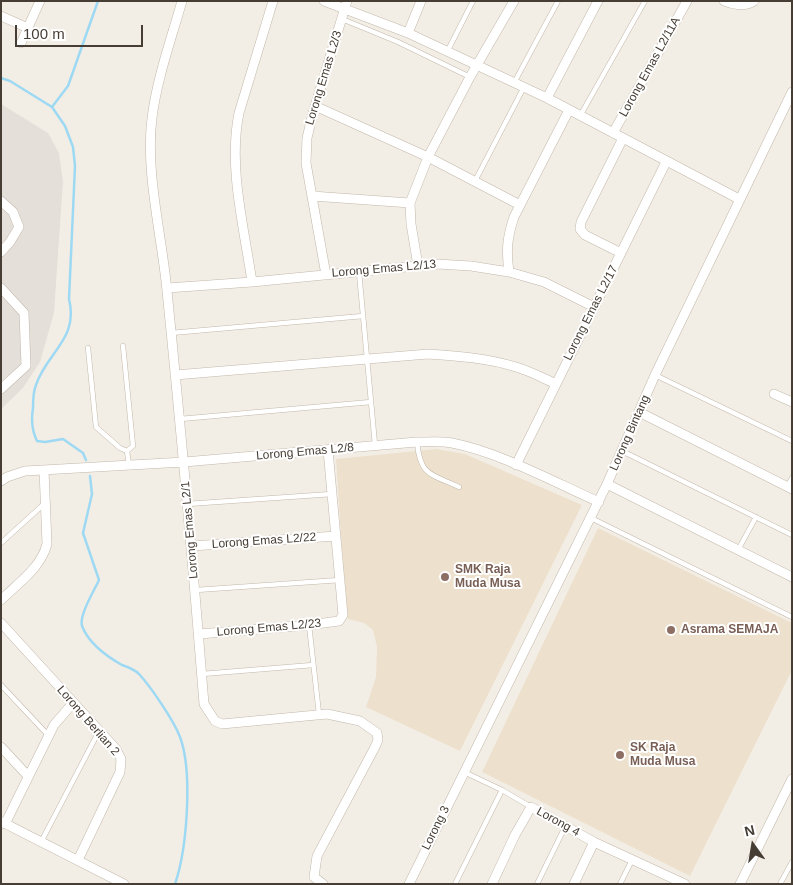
<!DOCTYPE html>
<style>
body{margin:0}
#map{position:relative;width:793px;height:885px;overflow:hidden;background:#f3eee5;font-family:Arial,sans-serif}
canvas{display:block}
.frame{position:absolute;inset:0;border:2px solid #463d34;pointer-events:none}
.north{position:absolute;left:728px;top:820px;width:50px;height:50px;-webkit-text-stroke:4px #fff;paint-order:stroke;rotate:347deg;font-size:14px;font-weight:700;line-height:20px;text-align:center;color:#463d34}
.north::after{content:'';display:block;margin:auto;width:18px;height:22px;background:#463d34;clip-path:polygon(50% 0,100% 100%,50% 72%,0 100%)}
.scale{position:absolute;left:15px;top:25px;width:128px;height:22px;box-sizing:border-box;border:2px solid #463d34;border-top:0;padding-left:6px;font-size:15px;line-height:18px;white-space:nowrap;color:#463d34;-webkit-text-stroke:4px #fff;paint-order:stroke}
</style>
<div id="map">
<canvas width="793" height="885"></canvas>
<div class="frame"></div>
<div class="north">N</div>
<div class="scale">100 m</div>
</div>
<script>
const ctx = document.querySelector('canvas').getContext('2d');
ctx.lineJoin = 'round';
function fillPath(path, color) { ctx.fillStyle = color; ctx.fill(path, 'evenodd'); }
function strokePath(path, color, width, dash) { ctx.strokeStyle = color; ctx.lineWidth = width; ctx.lineCap = dash ? 'butt' : 'round'; ctx.setLineDash(dash || []); ctx.stroke(path); }
function drawText(font, color, halo, rows, align = 'center') {
  ctx.font = font + ' Arial,sans-serif'; ctx.lineWidth = 4; ctx.setLineDash([]); ctx.textBaseline = 'middle'; ctx.strokeStyle = halo; ctx.fillStyle = color; for (const [text, x, y, turn = 0] of rows) {
    ctx.save(); ctx.translate(x, y); ctx.rotate((+turn || 0) * Math.PI / 180); ctx.textAlign = isNaN(turn) ? turn : align; if (halo) ctx.strokeText(text, 0, 0); ctx.fillText(text, 0, 0); ctx.restore();
  }
}
const industrial = new Path2D(`
 M1,104L48,133L59,153L63,182L54,313L40,362L23,388L1,409Z`);
const education = new Path2D(`
 M436,449L465,454L582,505L460,751L366,707L376,677L377,647L373,630L364,623L348,619L341,536L336,459Z
 M598,528L792,623V670L690,876L482,772Z`);
const stream = new Path2D(`
 M1,78L10,81L52,107L65,126L73,147L75,166L69,299C79,339 47,352 36,385C33,392 33,401 33,408C31,420 32,431 37,441L45,442L63,439L83,453L86,460
 M52,107L68,86L98,1
 M90,476L92,494L83,533L99,580C94,591 79,615 82,626C89,644 106,656 122,665C128,667 135,670 139,674C151,687 174,721 180,737C193,772 187,849 175,884`);
const lane = new Path2D(`
 M342,19L398,42L470,77
 M447,52L473,1
 M514,83L558,1
 M580,116L645,1
 M475,181L524,87
 M359,272L375,445
 M171,333L363,316
 M123,346L133,446L127,451
 M88,348L96,427L120,448L127,451L129,465
 M655,375L792,441
 M180,419L371,402
 M417,442C420,476 431,474 459,487
 M622,451L792,535
 M787,487L792,478
 M187,504L332,494
 M591,518L792,617
 M1,543L44,504
 M738,550L756,517
 M196,590L340,580
 M309,625L319,714
 M202,674L313,665
 M1,685L48,735
 M464,772L502,790L531,807
 M41,842L99,731
 M455,884L502,790
 M537,884L565,827
 M620,884L632,860
 M780,884L792,862`);
const street = new Path2D(`
 M182,1C171,40 157,78 152,118C145,172 162,236 167,291C181,429 193,566 204,704L215,721L222,724L327,714L360,721L377,733L378,740L375,747L317,856L314,877L323,884
 M324,1L408,33L547,98L739,199
 M724,1C733,5 745,7 754,1
 M1,16L28,28
 M408,33L421,1
 M21,43L40,1
 M547,98L598,1
 M315,106L428,157L520,205
 M613,133L687,1
 M312,196L410,203
 M1,201L13,212L19,227L10,242L1,252
 M621,253L585,235L580,229L581,222L623,138
 M418,266L411,224L410,203L428,157L470,77L514,1
 M509,272C506,251 507,238 514,217L569,110
 M326,275L306,163L307,138L313,113L347,1
 M252,282C244,227 228,167 239,113L273,1
 M1,288L24,313L26,366L1,389
 M167,288L252,282L437,264L471,266L509,272L544,282L594,307
 M175,375L428,354C458,356 487,358 516,367C530,371 543,378 556,384
 M774,394L792,402
 M639,412L792,489
 M516,465L666,162
 M1,481L7,477L25,471L184,462L417,442C429,442 441,441 452,443C499,452 554,482 599,502
 M607,484L792,577
 M192,546L336,536
 M1,600C18,583 41,568 47,544L44,470
 M1,623L116,749L121,759L120,772L78,860
 M199,634L309,625L339,621L343,615L328,450
 M1,747L28,776
 M2,822L124,884
 M5,824L54,725L73,703
 M409,884L607,484L655,375L792,92
 M492,884L515,835L531,807L594,842L685,884
 M574,884L594,842
 M740,884L792,779`);
const markers = [
 [445,577,5,"#8d6e63"],
 [671,630,5,"#8d6e63"],
 [620,755,5,"#8d6e63"]
];
const streetNames = [
 ["Lorong Emas L2/11A",650,67,-61],
 ["Lorong Emas L2/3",324,78,-73],
 ["Lorong Emas L2/13",384,269,-5],
 ["Lorong Emas L2/17",591,313,-63],
 ["Lorong Bintang",630,433,-66],
 ["Lorong Emas L2/8",305,452,-5],
 ["Lorong Emas L2/1",190,530,-95],
 ["Lorong Emas L2/22",264,541,-4],
 ["Lorong Emas L2/23",269,628,-5],
 ["Lorong Berlian 2",88,721,49],
 ["Lorong 4",558,822,29],
 ["Lorong 3",436,828,-64]
];
const educationNames = [
 ["SMK Raja",455,570],
 ["Muda Musa",455,584],
 ["Asrama SEMAJA",681,630],
 ["SK Raja",630,748],
 ["Muda Musa",630,762]
];
fillPath(industrial, '#e5dfda');
fillPath(education, '#ede1ce');
strokePath(stream, '#9ed9f4', 2.5);
strokePath(lane, '#c2b7aa', 5.5);
strokePath(street, '#c2b7aa', 10);
strokePath(lane, '#fff', 4.5);
strokePath(street, '#fff', 9);
for (const [x, y, r, color] of markers) { const dot = new Path2D(); dot.arc(x, y, r, 0, 2 * Math.PI); ctx.fillStyle = color; ctx.fill(dot); strokePath(dot, '#fff', 2); }
drawText('12px', '#463d34', '#fff', streetNames);
drawText('bold 12px', '#785e54', '#fff', educationNames, 'left');
</script>
